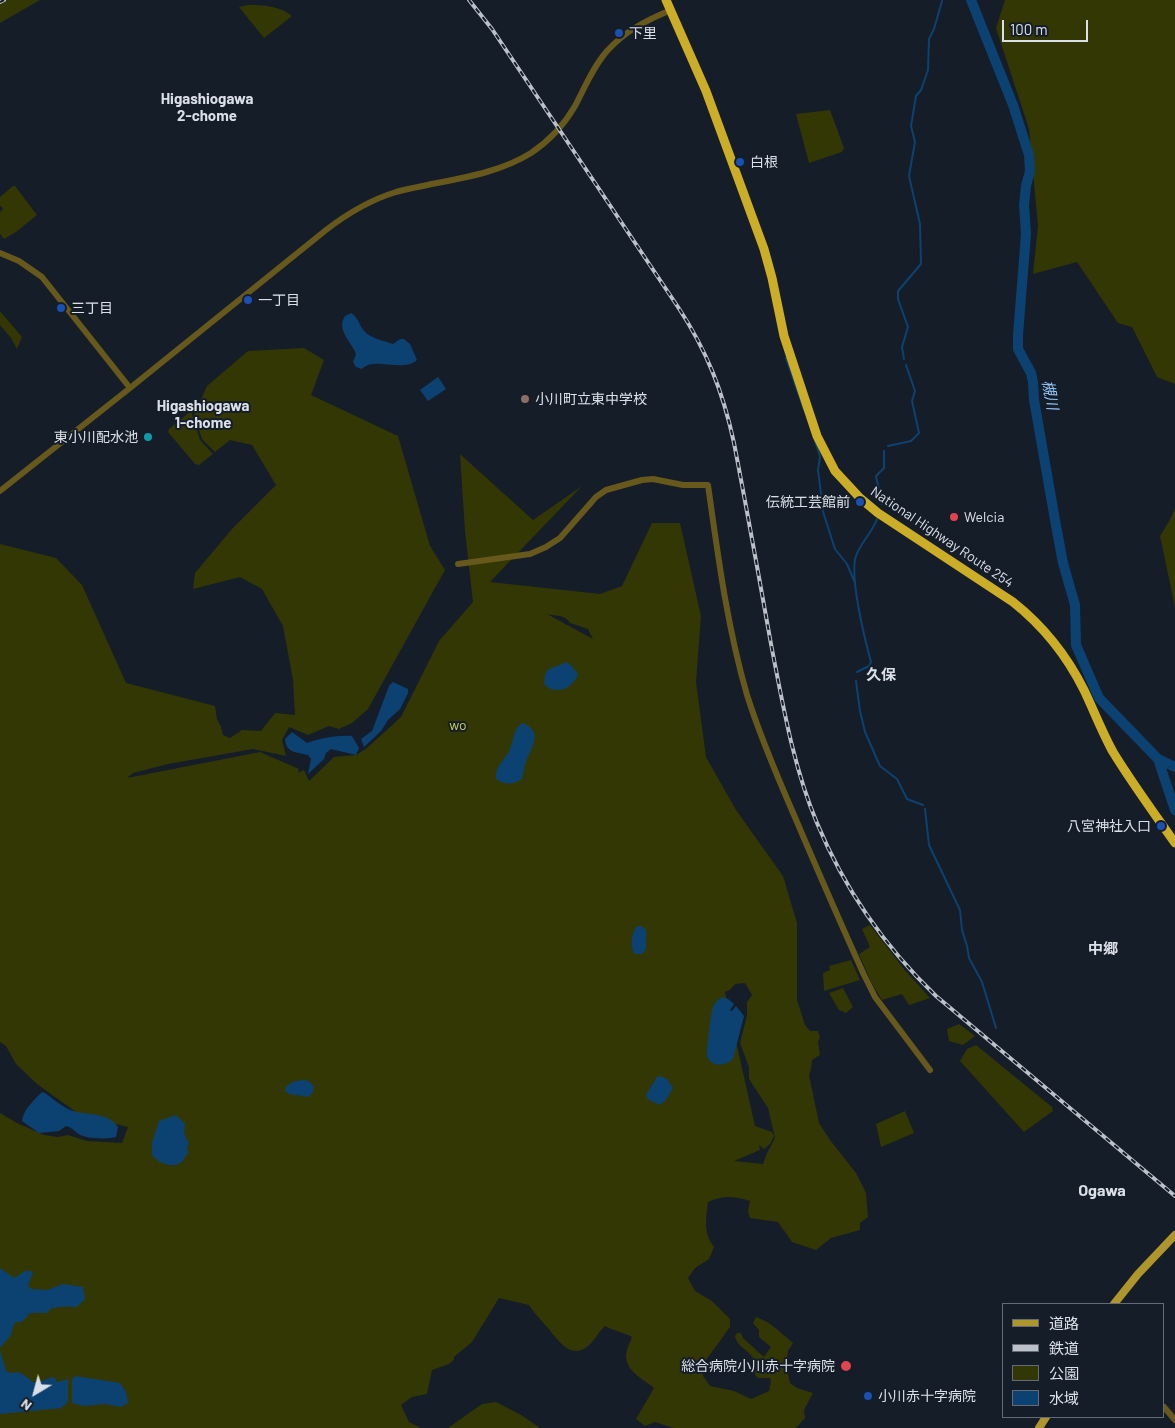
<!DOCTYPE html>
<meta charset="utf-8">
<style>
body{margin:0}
#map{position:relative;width:1175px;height:1428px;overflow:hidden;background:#151d28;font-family:Barlow,"Noto Sans JP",sans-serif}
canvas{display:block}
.legend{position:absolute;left:1002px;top:1303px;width:162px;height:115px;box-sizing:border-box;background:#151d28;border:1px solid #646b75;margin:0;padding:6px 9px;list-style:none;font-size:15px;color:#dbe0e8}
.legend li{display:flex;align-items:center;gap:10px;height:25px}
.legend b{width:25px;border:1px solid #646b75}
.north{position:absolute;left:10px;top:1368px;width:50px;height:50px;-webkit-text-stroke:4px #151d28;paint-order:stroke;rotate:217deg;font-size:14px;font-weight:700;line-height:20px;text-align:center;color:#dbe0e8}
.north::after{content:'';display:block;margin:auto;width:18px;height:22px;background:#dbe0e8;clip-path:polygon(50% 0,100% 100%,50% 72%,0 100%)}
.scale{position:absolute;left:1002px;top:20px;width:86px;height:22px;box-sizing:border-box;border:2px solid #dbe0e8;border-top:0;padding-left:6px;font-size:15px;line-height:18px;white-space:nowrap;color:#dbe0e8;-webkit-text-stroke:4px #151d28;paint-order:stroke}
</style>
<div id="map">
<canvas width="1175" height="1428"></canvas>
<ul class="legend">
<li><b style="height:6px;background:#ae952c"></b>道路</li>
<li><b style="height:6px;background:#bbc0c9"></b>鉄道</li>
<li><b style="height:14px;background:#333703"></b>公園</li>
<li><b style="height:14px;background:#0c4271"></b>水域</li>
</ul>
<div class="north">N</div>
<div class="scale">100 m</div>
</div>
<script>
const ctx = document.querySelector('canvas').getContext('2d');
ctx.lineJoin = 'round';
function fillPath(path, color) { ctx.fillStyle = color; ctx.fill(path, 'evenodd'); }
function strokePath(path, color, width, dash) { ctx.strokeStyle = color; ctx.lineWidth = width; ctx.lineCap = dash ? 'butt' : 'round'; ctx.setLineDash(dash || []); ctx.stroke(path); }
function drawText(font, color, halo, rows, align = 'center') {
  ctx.font = font + ' Barlow,"Noto Sans JP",sans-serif'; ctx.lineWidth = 4; ctx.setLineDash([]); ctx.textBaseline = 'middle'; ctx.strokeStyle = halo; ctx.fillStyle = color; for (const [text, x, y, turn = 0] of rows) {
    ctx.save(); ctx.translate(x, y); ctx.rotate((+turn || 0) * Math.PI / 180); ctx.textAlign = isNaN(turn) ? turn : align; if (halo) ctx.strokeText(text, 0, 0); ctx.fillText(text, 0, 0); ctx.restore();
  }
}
const green = new Path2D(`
 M0,0H40L0,23Z
 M1005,0H1175V384L1157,377L1132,327L1118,323L1077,262L1033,274L1038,226L1029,129L996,28Z
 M248,5C263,5 281,6 292,16L264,38L239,7Z
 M830,110L844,148L842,152L809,163L796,114Z
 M13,186H15L37,215L16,232L4,239L0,234V212L3,209L0,205V197Z
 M0,311L22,337L17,349L11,338L0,325Z
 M304,348L324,360L311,395L398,436L430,546L445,570L368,709L352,723L339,729L329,726L308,735L289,727L282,740L286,756L253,749L168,764L133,773L127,778L260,752L299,769L298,773L304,770L309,781L334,757L356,755L367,748L401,717L439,641L473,602L465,531L460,454L533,520L582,486L490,582L600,594L622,586L652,523H680L701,616L696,682L706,757L736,810L783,876L797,923V1000L805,1025L810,1031H818L820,1037L818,1042L820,1055L812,1060L811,1069L809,1075L819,1123L830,1140L856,1173L866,1193L868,1217L860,1223V1230L831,1238L816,1250L792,1242L778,1222L750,1218L748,1211L750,1201C734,1196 723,1195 708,1202C706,1219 703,1233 714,1247L709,1259L695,1268L688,1278L695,1291L712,1301L730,1319V1327L701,1367L703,1376L710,1386L734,1391L751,1399L769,1391L771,1382L770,1378H758L755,1375C755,1370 756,1366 755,1362C751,1350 737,1348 735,1336L737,1333H741L743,1338L764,1357L771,1347L759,1337V1330L753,1323L756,1317C771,1322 781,1333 793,1343L788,1351L786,1365L790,1383L797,1388L813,1393L804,1410L805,1418L796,1428H674L655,1422L645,1426L636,1419L654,1388C644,1379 627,1373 626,1356C626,1351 630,1342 632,1337C623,1332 614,1331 605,1326C598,1332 594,1342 587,1347C569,1360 557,1338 547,1327C540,1319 534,1313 529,1305L499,1298L472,1342L454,1357V1360L449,1364L432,1370L427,1394L412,1397L401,1405L409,1422L421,1428H0V1113L17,1123L44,1135L58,1137L68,1135L87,1141L122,1143L128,1127L80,1115L37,1084L16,1064L6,1046L0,1042V544L56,558L82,585L126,683L215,706L217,719L221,727L223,735L230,738L242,730L261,731L275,713L295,715L293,680L283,626L262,589L240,577L193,589L195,573L232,529L276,485L252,445L230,440L215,452L202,439L194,415L207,386L248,351ZM547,614C556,616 566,615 570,623L588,629L593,639ZM745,983L752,995L747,1002V1015L740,1043L749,1067V1079L768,1108L775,1138L767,1153L763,1164L734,1161L760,1150L759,1145L764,1149L770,1144L774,1136L772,1132L755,1126L725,992L730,990L735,984Z
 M191,411L200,440L213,454L199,465L195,464L168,432L169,429Z
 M1175,508V607L1160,536L1171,518Z
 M870,925L904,969L930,998L909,1005L902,994L882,1000L871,982L859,954L870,947L862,929Z
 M851,960L860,980L824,991L823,973L830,970L829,966Z
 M843,988L853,1007L846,1013L839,1010L829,993Z
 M959,1024L975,1036L963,1045L949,1041L947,1029Z
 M976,1045L1052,1107L1053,1111L1024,1132L960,1061L967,1049Z
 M905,1111L914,1133L881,1147L876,1124Z
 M496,1402L521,1415L540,1428H448L482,1404Z`);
const water = new Path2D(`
 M351,313C359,318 359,326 366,333C373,339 385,341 393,344L400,339H404L410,344L417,360C402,373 374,356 362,369L356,367L353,362L356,354C351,341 336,330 345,316Z
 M438,377L446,389L428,401L420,390Z
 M568,662L578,674C573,689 555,696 544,684L545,674L549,669Z
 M393,682L408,689V693L400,709L388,720L381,731L364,747L361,739L372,731L389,686Z
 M522,723C543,731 533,745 527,759C524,766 524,772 522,779C512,785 506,785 496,779C495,766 505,760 510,749C514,740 513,729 522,723Z
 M292,732L307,743C321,738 337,735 352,736L359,748L356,755L331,749L326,753L324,759L308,774L311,759L308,755C296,752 286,753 285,739Z
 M637,926H641L646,930V949L642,954H634C630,945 631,934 637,926Z
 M722,997L728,999L734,1004L730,1010L732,1011L736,1006L744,1016L733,1059C726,1066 711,1068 707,1056C706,1054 711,1013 712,1010C714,1004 717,1000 722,997Z
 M660,1076L667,1079L673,1088L665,1101L659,1105L648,1099L646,1095L657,1077Z
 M304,1080L308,1081L314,1086L313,1092L309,1097L289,1094L285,1091C288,1081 295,1081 304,1080Z
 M42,1092L45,1093C52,1098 60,1105 68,1109C84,1117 107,1110 118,1127L116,1137C109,1139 91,1139 83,1136C76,1134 73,1127 66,1126L59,1131L39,1133L22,1121C23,1110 34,1100 42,1092Z
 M176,1115L185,1124L184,1133L189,1144L187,1147L188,1153L181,1163C170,1168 160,1164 152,1155V1142L159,1121Z
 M0,1268L14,1278C22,1274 24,1268 33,1272L28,1286L32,1289L47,1290L63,1284L83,1287L85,1299L77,1307C67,1307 59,1306 50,1309L47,1313H30L22,1322H16L13,1326L11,1335L0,1348Z
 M0,1350L6,1371L11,1373C26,1370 24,1379 37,1383L52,1377H54L57,1382L68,1379V1402L61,1408L0,1414Z
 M75,1376L120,1383L126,1392L128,1403L121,1407L105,1404L84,1406L72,1403V1379Z`);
const stream = new Path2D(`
 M786,358L804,410
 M904,359L902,347L908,327L898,299V291L921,264L920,224L909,176L915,142L911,126L916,96L921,90L928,70L929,39L934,29L942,1
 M814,438L820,456L818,470L821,494L820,502L825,518L835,549L847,564L855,583
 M888,446L911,441L919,433L912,401L915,391L906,365
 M882,504L876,476L884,468V451
 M857,672L869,666L871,662C865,640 849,576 856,556C861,542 872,533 877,519
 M856,681L860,711L865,732L880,766L897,779L907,799L923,805
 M925,809L929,845L960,910L962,930L967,946L969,958L982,982L996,1028`);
const river = new Path2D(`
 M971,0L1013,105L1029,155L1030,171L1026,186L1024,205L1026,234L1018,335V349L1031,373L1033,382L1034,400L1055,520L1063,563L1075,605L1076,645L1099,698L1158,759L1175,767
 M1158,759L1175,810`);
const minor = new Path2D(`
 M0,253L19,261L42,277L130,388L326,230C348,213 370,200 396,192C440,180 491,178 531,153C549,141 564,125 575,106C585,87 593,67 607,51C625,31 647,20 671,10
 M0,491L130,388
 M458,564L530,554L546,547L560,538L596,497L606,490L642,480L653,479L683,485H708C718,556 727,626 747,695C760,736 777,776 794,815C817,869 840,922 864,975L875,997L930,1070
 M1164,1407L1175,1420`);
const major = new Path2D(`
 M1114,1304L1138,1274L1175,1235
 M1039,1428L1046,1417`);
const highway = new Path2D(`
 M666,0L706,91L764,249L772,278L784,336L817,436L835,471L860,498L878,513L1013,602C1042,625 1067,656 1084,690C1094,711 1102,732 1113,752C1132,783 1154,813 1175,843`);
const rail = new Path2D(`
 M469,0L492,29L678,307C707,351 723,392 734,443C747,510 759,577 771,644C783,705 793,766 817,823C844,888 885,947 936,996L1175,1196
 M0,2L4,0`);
const markers = [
 [619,33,5,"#1a4fb4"],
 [740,162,5,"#1a4fb4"],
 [248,300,5,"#1a4fb4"],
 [61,308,5,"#1a4fb4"],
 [525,399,5,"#8d6e63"],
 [148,437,5,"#0f9aa8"],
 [860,502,5,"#1a4fb4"],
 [954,517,5,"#e0444e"],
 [1161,826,5,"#1a4fb4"],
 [846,1366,6,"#e0444e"],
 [868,1396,5,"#1a4fb4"]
];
const poiNames = [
 ["下里",629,33],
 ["白根",750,162],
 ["一丁目",258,300],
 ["三丁目",71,308],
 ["小川町立東中学校",535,399],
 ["東小川配水池",138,437,"right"],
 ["伝統工芸館前",850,502,"right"],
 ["Welcia",964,517],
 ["八宮神社入口",1151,826,"right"],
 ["総合病院小川赤十字病院",835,1366,"right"],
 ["小川赤十字病院",878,1396]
];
const streetNames = [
 ["National Highway Route 254",942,537,34]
];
const parkNames = [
 ["wo",458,725]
];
const neighbourhoodNames = [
 ["Higashiogawa",207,99],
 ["2-chome",207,116],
 ["Higashiogawa",203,406],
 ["1-chome",203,423],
 ["久保",881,675],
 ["中郷",1103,949]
];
const waterNames = [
 ["槻川",1050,395,79]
];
const quarterNames = [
 ["Ogawa",1102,1191]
];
fillPath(green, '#333703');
fillPath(water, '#0c4271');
strokePath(stream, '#0c4271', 2);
strokePath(river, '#0c4271', 10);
strokePath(minor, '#67581b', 6);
strokePath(major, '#ae952c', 8);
strokePath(highway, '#cbad27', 9);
strokePath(rail, '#bbc0c9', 4);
strokePath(rail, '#151d28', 2, [5.5]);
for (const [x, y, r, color] of markers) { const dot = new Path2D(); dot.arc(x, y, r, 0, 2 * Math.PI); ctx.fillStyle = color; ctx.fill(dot); strokePath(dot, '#151d28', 2); }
drawText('14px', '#dbe0e8', '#151d28', poiNames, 'left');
drawText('14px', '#dbe0e8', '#151d28', streetNames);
drawText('14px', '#c4d051', '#151d28', parkNames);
drawText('bold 15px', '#dbe0e8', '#151d28', neighbourhoodNames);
drawText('italic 15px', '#95c7fb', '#151d28', waterNames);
drawText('bold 16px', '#dbe0e8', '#151d28', quarterNames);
</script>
